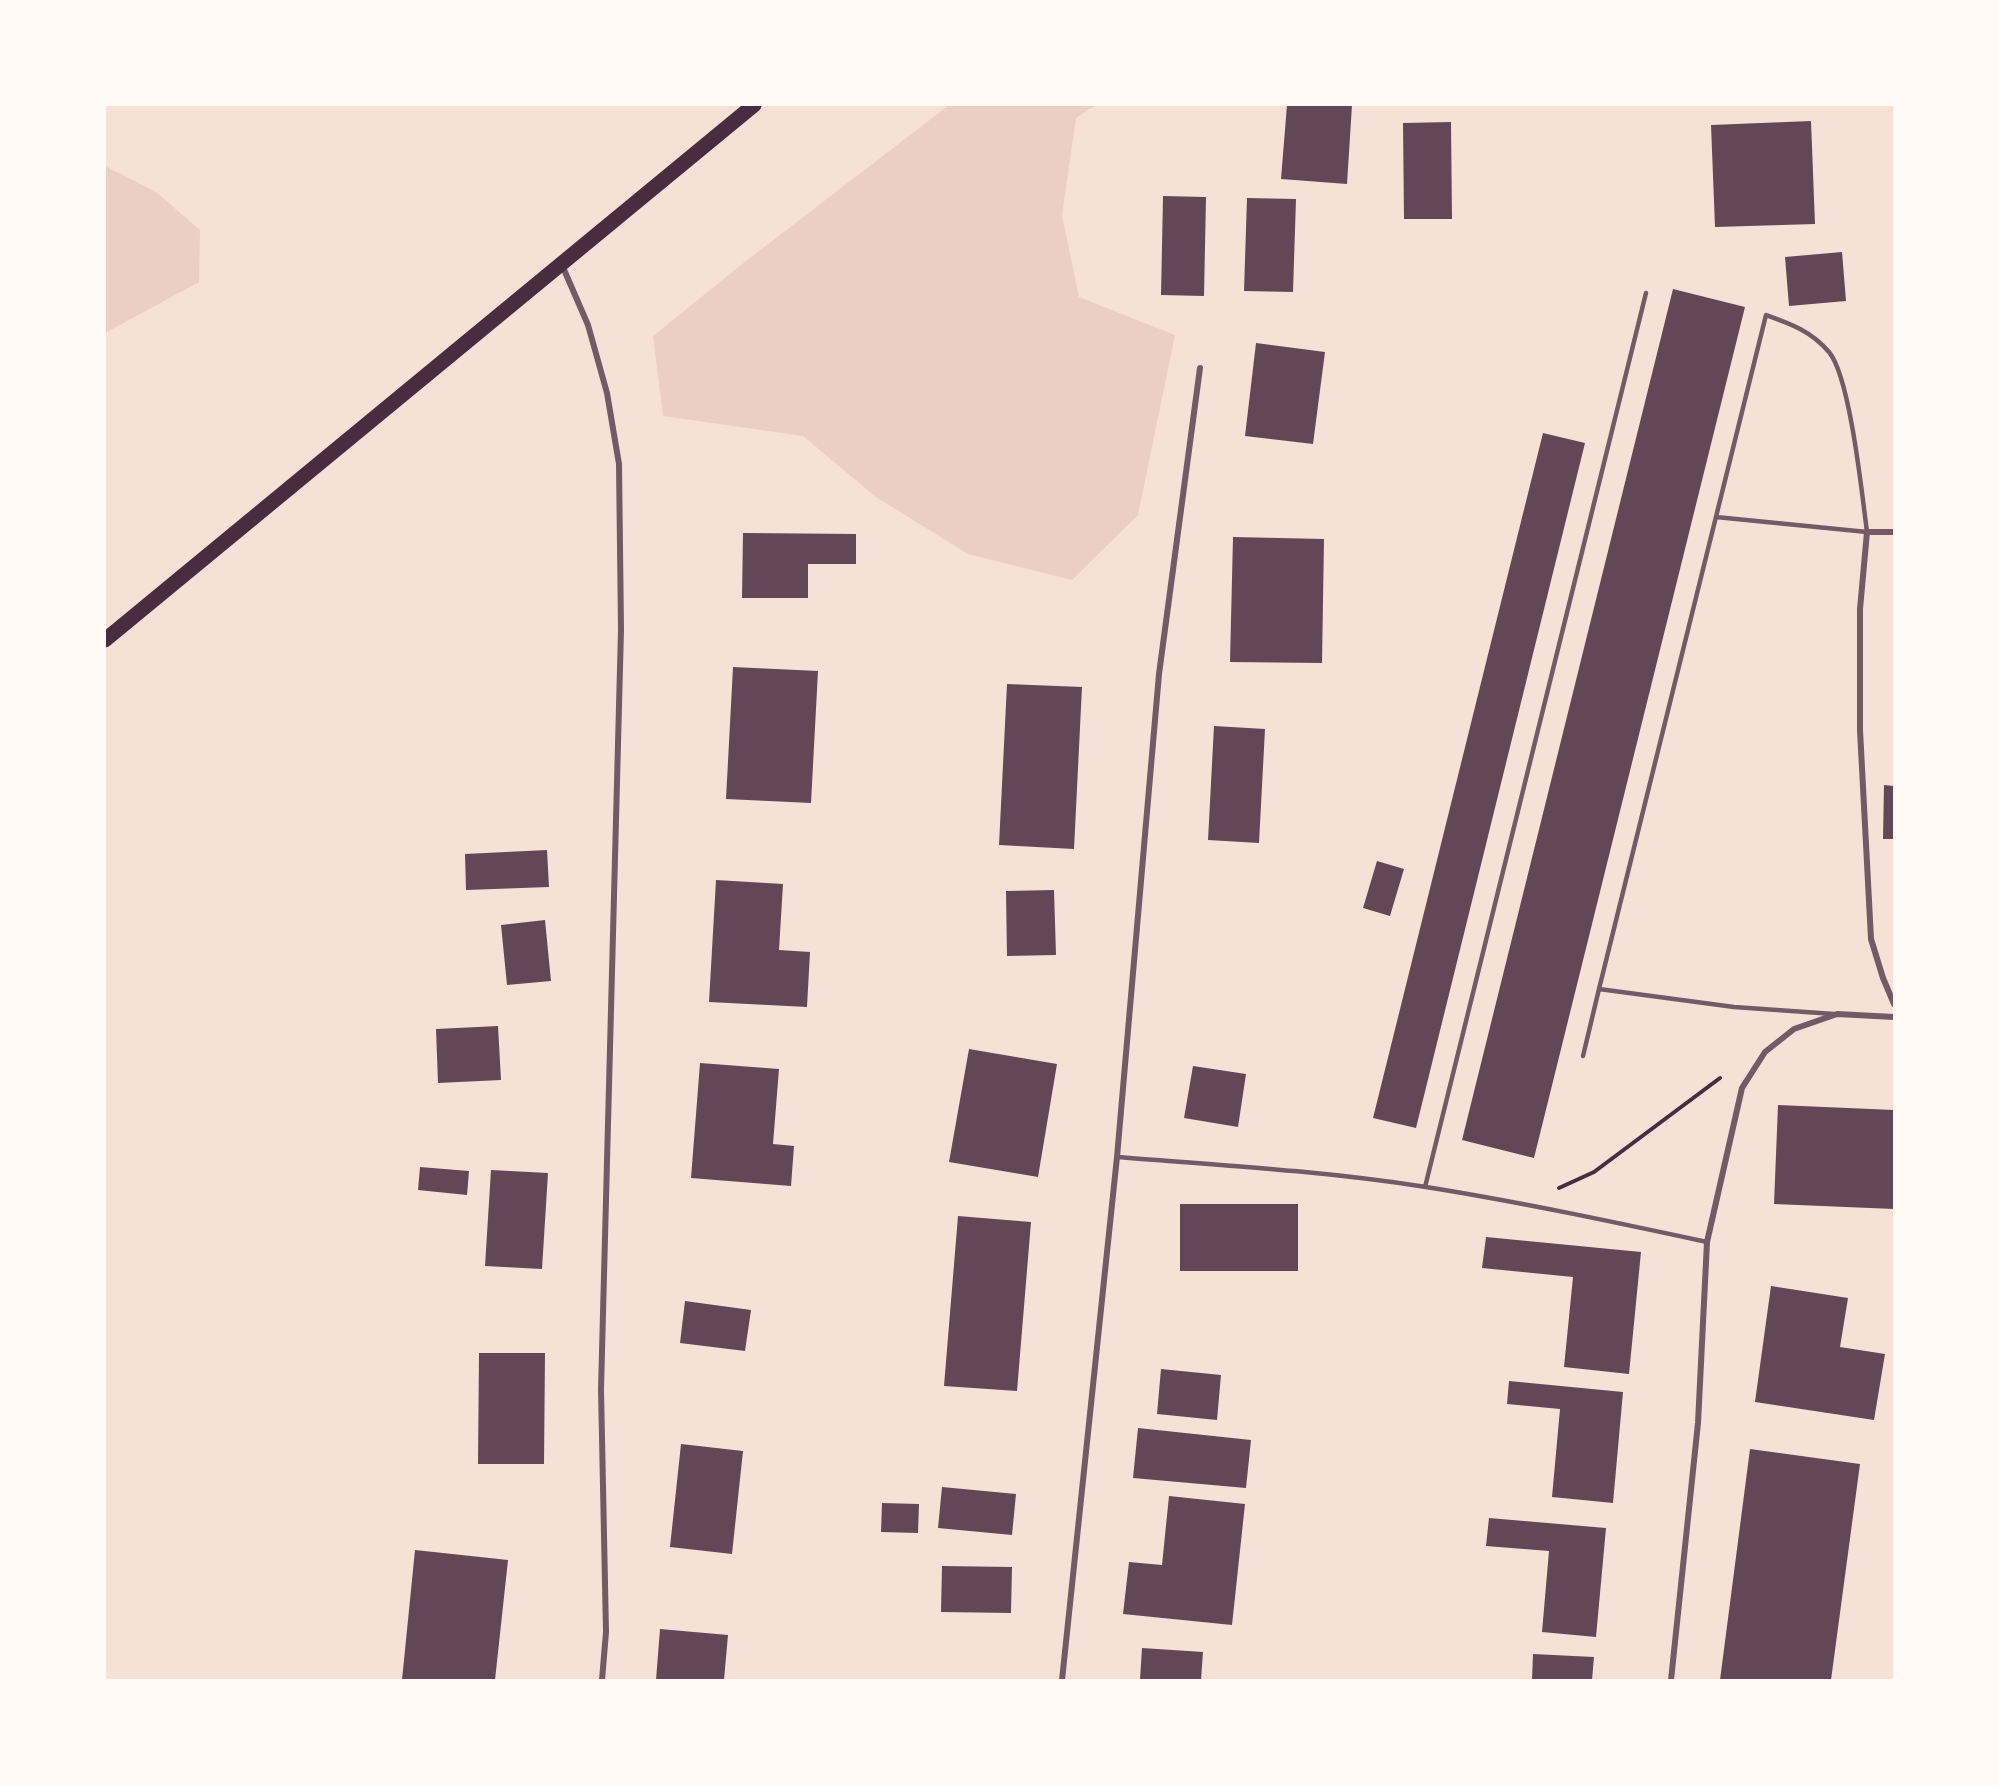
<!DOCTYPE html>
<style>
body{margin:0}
#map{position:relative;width:1999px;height:1785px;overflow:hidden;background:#f7e1d7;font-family:"Alegreya Sans",sans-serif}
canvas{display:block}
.frame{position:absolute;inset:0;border:106px solid #fffaf5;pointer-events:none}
</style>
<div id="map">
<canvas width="1999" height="1785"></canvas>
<div class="frame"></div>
</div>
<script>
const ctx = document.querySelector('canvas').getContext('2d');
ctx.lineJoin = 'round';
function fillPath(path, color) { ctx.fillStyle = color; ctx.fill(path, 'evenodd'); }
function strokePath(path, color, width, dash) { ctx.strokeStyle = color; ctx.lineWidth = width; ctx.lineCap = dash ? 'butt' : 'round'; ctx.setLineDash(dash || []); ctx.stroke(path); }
const green = new Path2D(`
 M949,105H1096L1076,118L1062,215L1079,297L1175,335L1138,515L1072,580L968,554L876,497L803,436L663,416L653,336L746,261Z
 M105,166L156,192L200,230L199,282L105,333Z`);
const building = new Path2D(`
 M1287,105H1352L1347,184L1281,179Z
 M1811,121L1815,224L1715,227L1711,125Z
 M1451,122L1452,219H1404L1403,123Z
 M1163,196L1206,197L1204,296L1161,295Z
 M1247,198L1296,199L1293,292L1244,291Z
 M1842,252L1846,301L1789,306L1785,257Z
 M1673,289L1745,307L1534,1158L1462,1140Z
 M1256,343L1325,352L1313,444L1245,436Z
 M1543,433L1585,443L1416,1128L1373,1118Z
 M743,533L856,534V564H808V598H742Z
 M1233,537L1324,539L1322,663L1230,662Z
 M733,667L818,671L811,803L726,799Z
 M1007,684L1082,687L1074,849L999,845Z
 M1214,726L1265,729L1259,843L1208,840Z
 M1884,785L1894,786V839H1883Z
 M547,850L549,887L466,890L465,854Z
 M1377,861L1404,869L1390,916L1363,908Z
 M716,880L783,884L779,950L810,952L807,1007L709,1002Z
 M1054,890L1056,955L1007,956L1006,891Z
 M545,920L551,981L507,985L501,925Z
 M498,1026L501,1080L438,1083L436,1029Z
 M969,1049L1057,1064L1038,1177L949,1162Z
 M700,1063L779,1069L773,1144L794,1146L791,1186L691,1178Z
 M1193,1066L1246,1074L1238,1127L1184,1118Z
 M1778,1105L1894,1110V1209L1774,1204Z
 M420,1167L469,1171L467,1195L418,1190Z
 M491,1170L548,1173L542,1269L485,1266Z
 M1180,1204H1298V1271H1180Z
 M958,1216L1031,1222L1017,1391L944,1386Z
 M1486,1237L1641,1252L1629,1374L1564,1367L1573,1277L1482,1268Z
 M1771,1286L1848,1298L1840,1347L1885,1354L1874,1420L1755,1402Z
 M685,1301L751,1310L745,1351L680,1343Z
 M479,1353H545L544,1464H478Z
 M1161,1369L1221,1375L1217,1420L1157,1414Z
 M1509,1381L1623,1392L1613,1503L1552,1497L1560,1409L1507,1404Z
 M1138,1428L1251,1440L1246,1488L1133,1478Z
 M681,1444L743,1451L732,1554L670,1547Z
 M1750,1449L1860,1464L1831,1680H1720Z
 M942,1487L1016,1494L1012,1535L938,1528Z
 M1169,1496L1245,1504L1232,1625L1123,1614L1129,1562L1162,1565Z
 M882,1503L919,1504L918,1533L881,1532Z
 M1489,1518L1606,1528L1596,1637L1542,1632L1549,1551L1486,1546Z
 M415,1550L508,1560L495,1680H402Z
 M942,1566L1012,1567L1011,1613L941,1612Z
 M660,1629L728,1635L724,1680H656Z
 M1142,1648L1203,1652L1201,1680H1140Z
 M1533,1654L1594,1657L1592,1680H1532Z`);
const path = new Path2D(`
 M1559,1188L1594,1172L1720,1078`);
const service = new Path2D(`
 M1599,989L1734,1007L1834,1014
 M1583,1056L1599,989L1766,315C1791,324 1811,331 1829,352C1850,377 1862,494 1867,532L1716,517
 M1117,1157C1220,1165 1323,1171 1426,1187C1520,1202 1614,1222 1707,1242
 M1425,1187L1646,293`);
const minor = new Path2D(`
 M562,265L588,325L607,393L619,464L621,630L601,1389L606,1632L602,1680
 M1894,532H1867L1860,609V730L1871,939L1883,978L1894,1004
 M1062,1680L1117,1157L1159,674L1200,368
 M1671,1680L1698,1423L1707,1242L1742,1088L1765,1052L1794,1029L1837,1014L1894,1017`);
const primary = new Path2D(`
 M105,640L754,105`);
fillPath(green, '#ebcfc5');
fillPath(building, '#644757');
strokePath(path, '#4a2c40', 4);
strokePath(service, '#755966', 4.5);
strokePath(minor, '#755966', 6);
strokePath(primary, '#4a2c40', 15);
</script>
